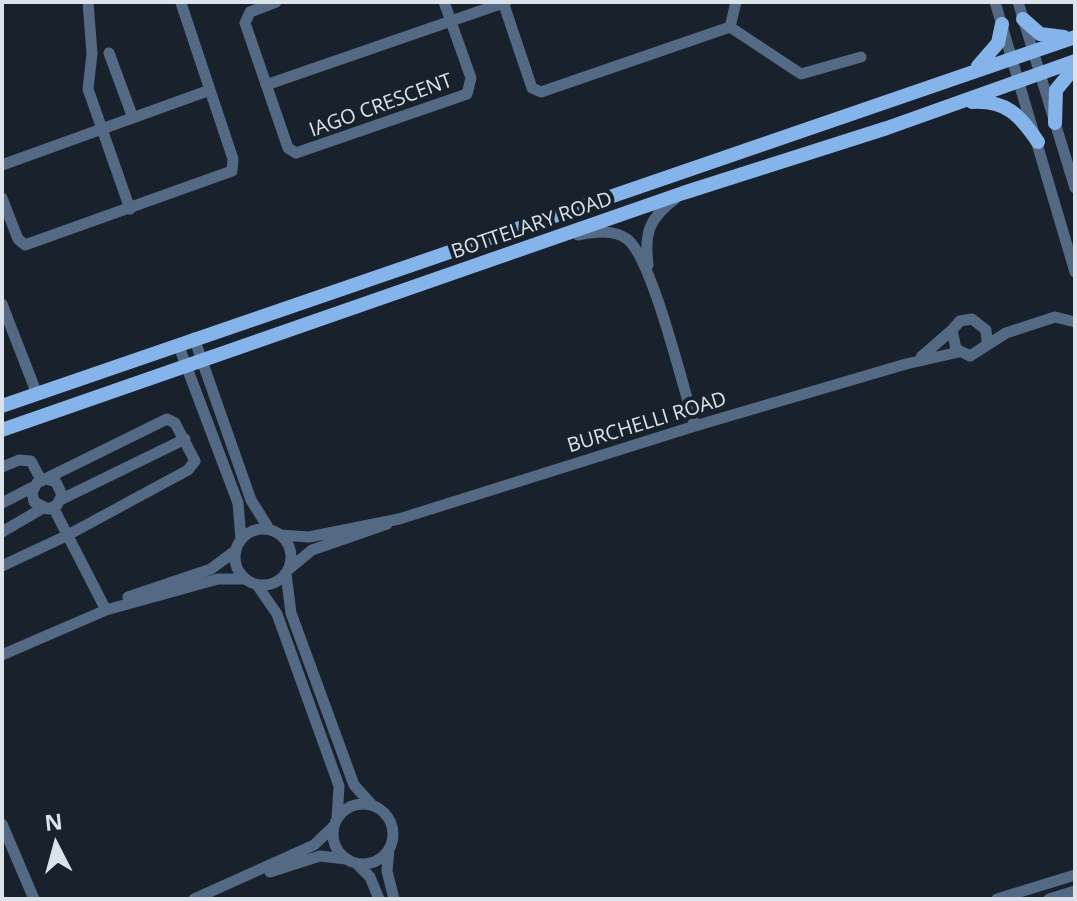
<!DOCTYPE html>
<style>
body{margin:0}
#map{position:relative;width:1077px;height:901px;overflow:hidden;background:#19222c;font-family:"Open Sans",sans-serif}
canvas{display:block}
.frame{position:absolute;inset:0;border:4px solid #dce2e9;pointer-events:none}
.north{position:absolute;left:16px;top:805px;width:80px;height:80px;-webkit-text-stroke:6px #19222c;paint-order:stroke;rotate:354deg;font-size:22px;font-weight:700;line-height:32px;text-align:center;color:#dce2e9}
.north::after{content:'';display:block;margin:auto;width:28px;height:36px;background:#dce2e9;clip-path:polygon(50% 0,100% 100%,50% 72%,0 100%)}
</style>
<div id="map">
<canvas width="1077" height="901"></canvas>
<div class="frame"></div>
<div class="north">N</div>
</div>
<script>
const ctx = document.querySelector('canvas').getContext('2d');
ctx.lineJoin = 'round';
function strokePath(path, color, width, dash) { ctx.strokeStyle = color; ctx.lineWidth = width; ctx.lineCap = dash ? 'butt' : 'round'; ctx.setLineDash(dash || []); ctx.stroke(path); }
function drawText(font, color, halo, rows, align = 'center') {
  ctx.font = font + ' "Open Sans",sans-serif'; ctx.lineWidth = 8; ctx.setLineDash([]); ctx.textBaseline = 'middle'; ctx.strokeStyle = halo; ctx.fillStyle = color; for (const [text, x, y, turn = 0] of rows) {
    ctx.save(); ctx.translate(x, y); ctx.rotate((+turn || 0) * Math.PI / 180); ctx.textAlign = isNaN(turn) ? turn : align; if (halo) ctx.strokeText(text, 0, 0); ctx.fillText(text, 0, 0); ctx.restore();
  }
}
const minor = new Path2D(`
 M88,2L92,54L88,89L130,209
 M276,2L250,12L245,23L288,148L296,153L467,94L471,78L444,2
 M503,2L532,88L541,92L730,27L736,2
 M995,2L1075,272
 M1018,2L1075,188
 M730,27L801,74L861,57
 M109,53L133,118
 M266,85L506,2
 M2,165L210,90
 M2,198L18,239L25,245L232,171L233,159L181,3
 M578,235C594,232 613,229 627,239C652,257 684,391 695,426
 M648,265C644,233 649,218 675,199
 M2,304L37,394
 M194,338L251,500L269,529
 M987,342L986,330L972,319L960,321L952,330L956,349L970,356L1006,333L1055,317L1075,322
 M178,344L238,503L241,539
 M921,357L952,330
 M2,467L19,460L31,461L41,480
 M60,500L185,439
 M2,503L33,487
 M53,507L106,610
 M235 557a28 28 0 1 1 56 0a28 28 0 1 1-56 0Z
 M2,532L43,508
 M281,535L309,537L399,519L695,426L906,364L959,352
 M2,566L66,536L188,470L195,461L175,423L167,419L37,483L32,492L34,502L48,509L57,505L62,495L56,482L46,479
 M289,569L312,550L387,524
 M286,574L291,613L354,785L372,805
 M257,585L277,614L339,786L337,819
 M128,597L211,569L235,551
 M2,655L106,610L218,579H245
 M333 834a30 30 0 1 1 60 0a30 30 0 1 1-60 0Z
 M2,824L34,899
 M389,849L387,871L394,899
 M356,863L370,877L379,899
 M270,872L320,856L346,859
 M194,899L314,845L334,826
 M997,899L1075,875
 M1049,899L1075,891`);
const major = new Path2D(`
 M1023,19L1040,34L1064,37
 M978,66L998,43L1002,24
 M972,102C1006,100 1020,115 1038,142
 M1055,123L1056,90L1075,67
 M2,406L1075,37
 M2,430L683,193L887,128L1075,61`);
const streetNames = [
 ["IAGO CRESCENT",381,106,-20],
 ["BOTTELARY ROAD",532,226,-19],
 ["BURCHELLI ROAD",647,423,-17]
];
strokePath(minor, '#546a84', 11);
strokePath(major, '#85b4eb', 14);
drawText('20px', '#dce2e9', '#19222c', streetNames);
</script>
